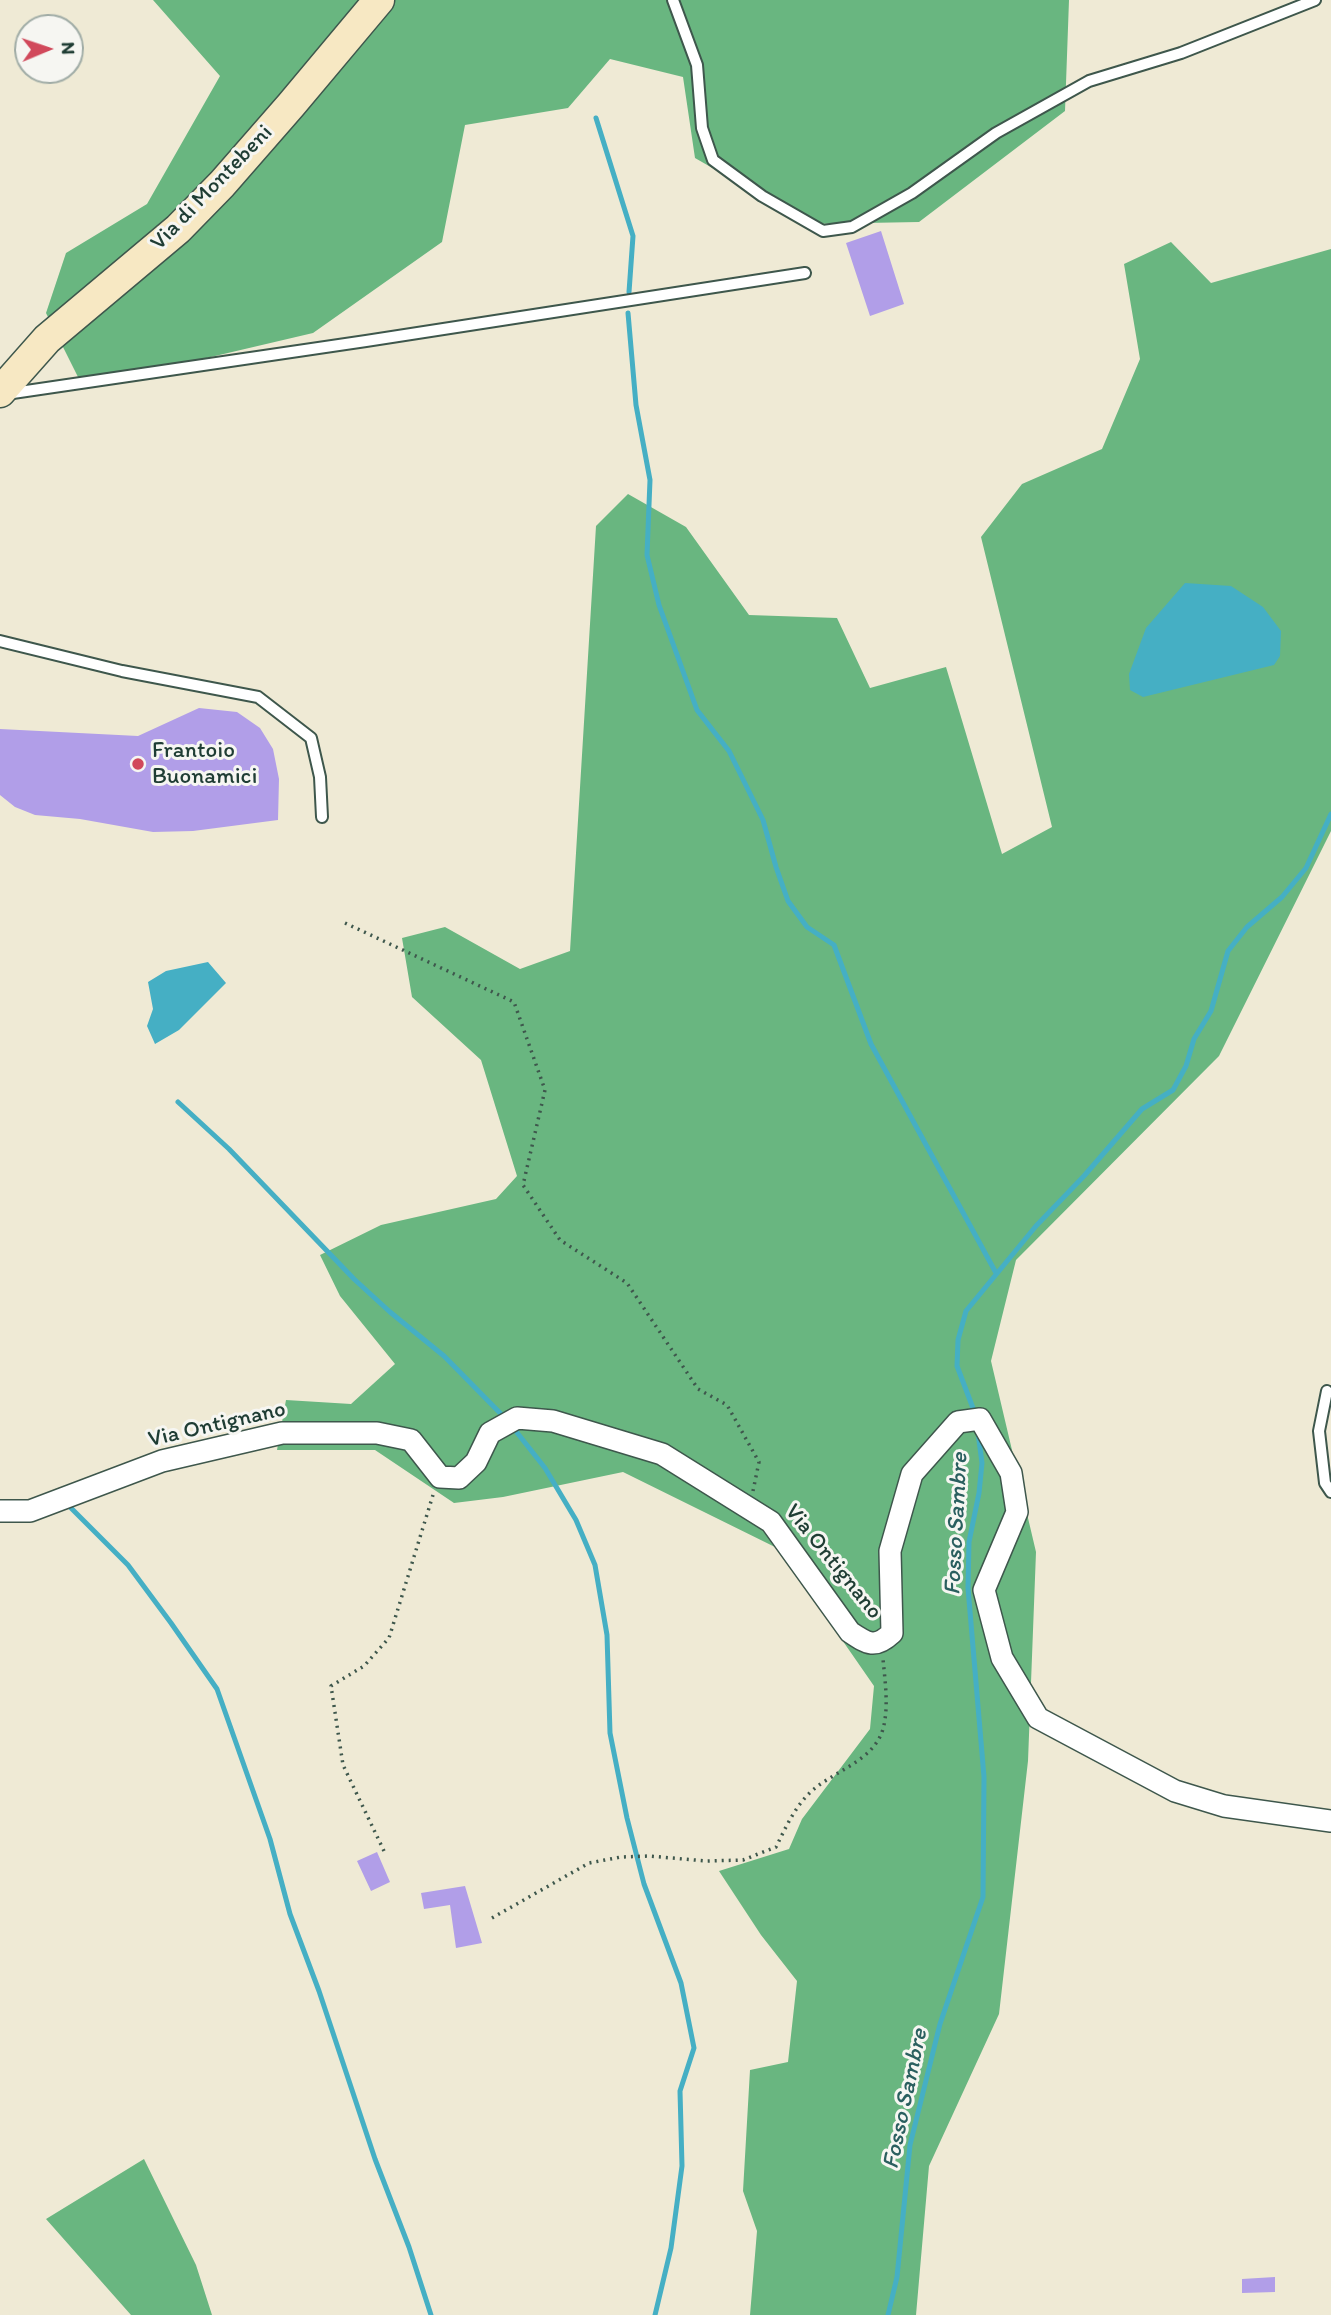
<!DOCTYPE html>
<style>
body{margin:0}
#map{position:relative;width:1331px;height:2315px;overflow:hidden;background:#efead5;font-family:Itim,sans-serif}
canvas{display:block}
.north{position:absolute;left:14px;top:14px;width:70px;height:70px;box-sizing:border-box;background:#f6f6f2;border:2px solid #a0aca6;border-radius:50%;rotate:88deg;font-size:19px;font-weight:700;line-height:28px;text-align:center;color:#1f3d34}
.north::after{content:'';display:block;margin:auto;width:24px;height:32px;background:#d1495b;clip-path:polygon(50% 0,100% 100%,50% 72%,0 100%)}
</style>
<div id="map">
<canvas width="1331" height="2315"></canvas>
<div class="north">N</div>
</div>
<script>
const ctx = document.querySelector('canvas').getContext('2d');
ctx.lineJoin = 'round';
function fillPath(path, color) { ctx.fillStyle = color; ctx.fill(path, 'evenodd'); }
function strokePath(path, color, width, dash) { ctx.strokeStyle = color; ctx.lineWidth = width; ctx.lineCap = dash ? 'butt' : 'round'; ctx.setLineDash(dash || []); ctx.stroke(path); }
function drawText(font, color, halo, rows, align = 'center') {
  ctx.font = font + ' Itim,sans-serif'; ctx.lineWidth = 6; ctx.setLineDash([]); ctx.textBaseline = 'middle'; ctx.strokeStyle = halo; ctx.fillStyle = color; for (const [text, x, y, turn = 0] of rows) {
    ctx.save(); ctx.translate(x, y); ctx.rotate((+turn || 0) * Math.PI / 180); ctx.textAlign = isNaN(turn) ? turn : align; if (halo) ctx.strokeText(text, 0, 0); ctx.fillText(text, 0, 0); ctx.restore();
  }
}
const forest = new Path2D(`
 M153,0H1069L1065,111L919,222L810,224L695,158L683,77L610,59L568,108L465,125L442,242L313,333L83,387L46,313L66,253L147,204L220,76Z
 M1171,242L1211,283L1331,249V831L1219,1056L1016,1260L991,1361L1036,1552L1028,1761L999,2014L929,2166L916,2315H750L757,2231L743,2191L750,2070L788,2062L797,1981L761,1935L719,1871L789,1849L802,1819L870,1729L874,1686L779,1549L623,1472L503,1497L454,1503L375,1450H277L286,1400L351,1404L395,1364L340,1296L320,1255L381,1225L496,1199L517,1176L481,1060L412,997L402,938L445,927L520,969L570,951L596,526L628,494L686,527L749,615L837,618L870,688L946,667L1002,854L1052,827L981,537L1022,484L1102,449L1140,359L1124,264Z
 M144,2159L196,2265L212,2315H131L46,2219Z`);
const water = new Path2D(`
 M1185,583L1231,586L1263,607L1281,631L1280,656L1274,665L1143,697L1130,690L1129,674L1146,628Z
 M208,962L226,983L179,1030L155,1044L147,1026L153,1009L148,982L166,971Z`);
const stream = new Path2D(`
 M596,118L633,236L629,292
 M628,313L636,405L650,480L647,555L659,605L697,710L729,751L763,820L776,867L788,901L807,927L834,945L871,1044L996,1273
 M178,1102L229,1149L354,1279L390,1312L444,1356L505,1418
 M976,1416L957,1366L958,1340L966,1311L1036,1226L1084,1176L1142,1109L1173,1090L1186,1066L1194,1039L1211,1011L1228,951L1247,927L1282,897L1306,868L1331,814
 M511,1425L545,1468L576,1520L595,1565L607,1635L610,1733L627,1818L644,1884L681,1983L694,2048L680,2091L682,2166L671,2248L655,2315
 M70,1507L128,1565L171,1623L217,1689L270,1839L290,1914L319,1991L375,2159L409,2247L431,2315
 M888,2315L897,2277L910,2145L940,2024L983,1897L984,1777L968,1588L969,1542L979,1493L982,1463L978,1433`);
const building = new Path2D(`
 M881,231L904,304L870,316L846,243Z
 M199,708L237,712L260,728L273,749L279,779L278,820L193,831L153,832L80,819L35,815L15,807L0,795V729L138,736Z
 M377,1852L390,1882L371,1891L357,1861Z
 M465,1886L482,1943L456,1948L450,1905L424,1909L421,1893Z
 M1275,2277V2292L1242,2293V2279Z`);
const path = new Path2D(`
 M345,923L514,1002L545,1090L523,1185L560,1240L627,1283L698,1389L727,1405L759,1462L753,1491
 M384,1851L343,1765L331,1686L364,1666L389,1638L433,1495
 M492,1918L589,1863L621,1857L649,1856L706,1861L743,1860L776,1847C786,1827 796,1804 814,1789C837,1770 874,1760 883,1729C889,1707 885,1681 883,1659`);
const lane = new Path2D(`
 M673,0L697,65L702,128L713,160L762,196L823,231L852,227L912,193L996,133L1089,81L1181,53L1315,0
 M6,394L366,341L805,273
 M0,641L122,671L258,697L311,738L320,777L322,817
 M1327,1391L1319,1431L1325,1483L1331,1492`);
const street = new Path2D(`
 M0,1511H30L162,1461L282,1433H377L411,1440L440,1477L459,1478L476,1462L490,1433L517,1418L553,1421L662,1454L771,1522L850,1632C868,1644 875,1649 892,1633L890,1551L912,1474L958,1422L980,1419L1011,1473L1017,1512L984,1590L1002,1658L1038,1718L1175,1791L1224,1806L1331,1821`);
const secondary = new Path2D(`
 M0,392L47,339L178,229L222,184L291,105L379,0`);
const markers = [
 [138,764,7,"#d1495b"]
];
const streetNames = [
 ["Via di Montebeni",212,188,-46],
 ["Via Ontignano",217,1425,-13],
 ["Via Ontignano",833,1562,51]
];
const poiNames = [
 ["Frantoio",152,751],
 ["Buonamici",152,777]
];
const waterNames = [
 ["Fosso Sambre",957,1524,-87],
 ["Fosso Sambre",906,2099,-78]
];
fillPath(forest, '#69b680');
fillPath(water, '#45afc4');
strokePath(stream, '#45afc4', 5);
fillPath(building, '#b19ee8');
strokePath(lane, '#3e574c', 14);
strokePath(street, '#3e574c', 24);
strokePath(secondary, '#3e574c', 33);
strokePath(path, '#3e574c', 3.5, [2, 5]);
strokePath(lane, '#fff', 10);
strokePath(street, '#fff', 21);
strokePath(secondary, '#f7e8c3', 30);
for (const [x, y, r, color] of markers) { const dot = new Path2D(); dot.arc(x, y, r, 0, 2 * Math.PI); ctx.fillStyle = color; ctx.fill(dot); strokePath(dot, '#f6f6f2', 2.5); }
drawText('23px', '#1f3d34', '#f6f6f2', streetNames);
drawText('23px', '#1f3d34', '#f6f6f2', poiNames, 'left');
drawText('italic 24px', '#2a5f5f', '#f6f6f2', waterNames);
</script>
